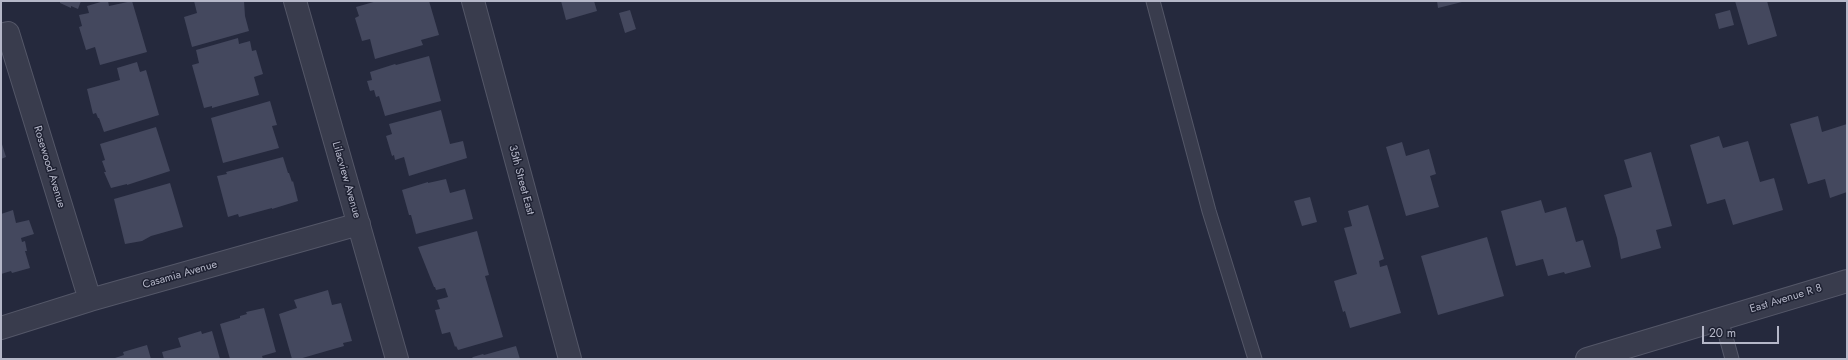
<!DOCTYPE html>
<style>
body{margin:0}
#map{position:relative;width:1848px;height:360px;overflow:hidden;background:#25293d;font-family:Jost,sans-serif}
canvas{display:block}
.frame{position:absolute;inset:0;border:2px solid #b5b7c8;pointer-events:none}
.scale{position:absolute;left:1702px;top:326px;width:77px;height:18px;box-sizing:border-box;border:2px solid #b5b7c8;border-top:0;padding-left:5px;font-size:12px;line-height:14px;white-space:nowrap;color:#b5b7c8;-webkit-text-stroke:3px #1e2132;paint-order:stroke}
</style>
<div id="map">
<canvas width="1848" height="360"></canvas>
<div class="frame"></div>
<div class="scale">20 m</div>
</div>
<script>
const ctx = document.querySelector('canvas').getContext('2d');
ctx.lineJoin = 'round';
function fillPath(path, color) { ctx.fillStyle = color; ctx.fill(path, 'evenodd'); }
function strokePath(path, color, width, dash) { ctx.strokeStyle = color; ctx.lineWidth = width; ctx.lineCap = dash ? 'butt' : 'round'; ctx.setLineDash(dash || []); ctx.stroke(path); }
function drawText(font, color, halo, rows, align = 'center') {
  ctx.font = font + ' Jost,sans-serif'; ctx.lineWidth = 3; ctx.setLineDash([]); ctx.textBaseline = 'middle'; ctx.strokeStyle = halo; ctx.fillStyle = color; for (const [text, x, y, turn = 0] of rows) {
    ctx.save(); ctx.translate(x, y); ctx.rotate((+turn || 0) * Math.PI / 180); ctx.textAlign = isNaN(turn) ? turn : align; if (halo) ctx.strokeText(text, 0, 0); ctx.fillText(text, 0, 0); ctx.restore();
  }
}
const building = new Path2D(`
 M60,1H81L78,9L71,6V8L60,3Z
 M104,1H108L109,6L132,1L147,52L100,65L95,47L86,50L79,27L82,26L79,15L89,13L87,6Z
 M194,1H244L245,16L249,31L192,47L184,17L197,13Z
 M377,1H429L439,35L421,40L423,45L375,59L370,39L362,41L355,18L359,16L356,7Z
 M561,1H594L597,11L566,20Z
 M1437,1H1462V2L1438,8Z
 M1735,1H1767L1777,36L1748,45Z
 M630,10L636,29L625,33L619,13Z
 M1730,10L1734,25L1719,29L1715,14Z
 M238,38L239,44L250,41L252,51L256,50L263,74L254,77L259,95L212,108V106L204,108L192,65L199,63L196,50Z
 M429,56L441,101L385,116L379,96L376,97L374,90L370,91L367,81L372,80L370,72L395,64L396,65Z
 M137,62L140,72L146,70L159,115L104,132L99,118H98L96,113L93,114L87,89L120,80L117,68Z
 M270,101L277,125L272,126L279,148L223,163L211,118Z
 M441,110L450,144L463,141L467,158L409,176L404,157L395,160L394,155L392,156L386,136L392,134L389,124Z
 M1818,116L1822,132L1847,124V192L1830,198L1825,179L1808,184L1790,124Z
 M156,127L170,171L127,185V184L111,188L104,172H106L102,161L105,160L100,144Z
 M1719,136L1723,148L1748,141L1760,182L1774,178L1783,210L1733,225L1725,199L1707,204L1690,145Z
 M1,141L6,157L1,159Z
 M1402,142L1406,156L1429,149L1436,174L1430,176L1439,207L1406,216L1386,147Z
 M1651,152L1672,226L1656,230L1661,248L1621,259L1617,238L1604,195L1632,187L1624,160Z
 M283,157L288,173H289L292,182L293,181L298,201L272,209V208L239,217L238,214L228,217L217,176L227,174L226,172Z
 M446,179L450,193L465,189L473,219L416,234L411,215H409L402,190L428,182V183Z
 M170,183L183,227L151,236L142,241L125,244L114,199Z
 M1310,197L1317,222L1302,226L1294,201Z
 M1541,200L1545,213L1566,207L1576,242L1583,240L1591,267L1565,274L1564,272L1548,276L1543,259L1516,266L1501,211Z
 M1368,205L1384,259L1379,261L1380,267L1387,265L1401,313L1350,328L1345,311L1343,312L1334,281L1357,274L1344,228L1352,226L1348,211Z
 M13,210L16,223L29,220L34,234L21,238L22,242L25,241L27,251H25L30,268L12,273L11,271L1,274V214Z
 M477,231L489,275L485,276L503,337L458,350L456,346L455,347L450,332L442,334L435,310L440,309L437,300L448,297L445,288L436,290L435,287H434L418,247Z
 M1487,237L1504,296L1438,315L1421,256Z
 M328,290L332,305L341,303L352,341L343,343L344,346L299,359H292L279,314L297,308L294,300Z
 M264,308L276,352L262,356L263,359H230L220,324L240,318V316L247,314L246,312Z
 M201,331L202,334L212,331L220,359H164L162,352L181,347L178,338Z
 M147,345L151,359H112L124,355L123,352Z
 M516,346L520,359H471L473,357L483,354L484,355Z`);
const service = new Path2D(`
 M1153,1L1209,211L1255,359
 M1721,319L1732,359`);
const minor = new Path2D(`
 M295,1L397,359
 M1,35L8,33L90,300
 M1,328L90,300L359,224`);
const tertiary = new Path2D(`
 M473,1L570,359
 M1587,359L1847,281`);
const streetNames = [
 ["Rosewood Avenue",49,167,73],
 ["Lilacview Avenue",346,180,74],
 ["35th Street East",521,180,75],
 ["Casamia Avenue",180,275,-16],
 ["East Avenue R 8",1786,299,-17]
];
fillPath(building, '#44485e');
strokePath(service, '#545768', 15);
strokePath(minor, '#545768', 24);
strokePath(tertiary, '#545768', 24);
strokePath(service, '#393c4d', 13);
strokePath(minor, '#393c4d', 22);
strokePath(tertiary, '#393c4d', 22);
drawText('11px', '#b5b7c8', '#1e2132', streetNames);
</script>
